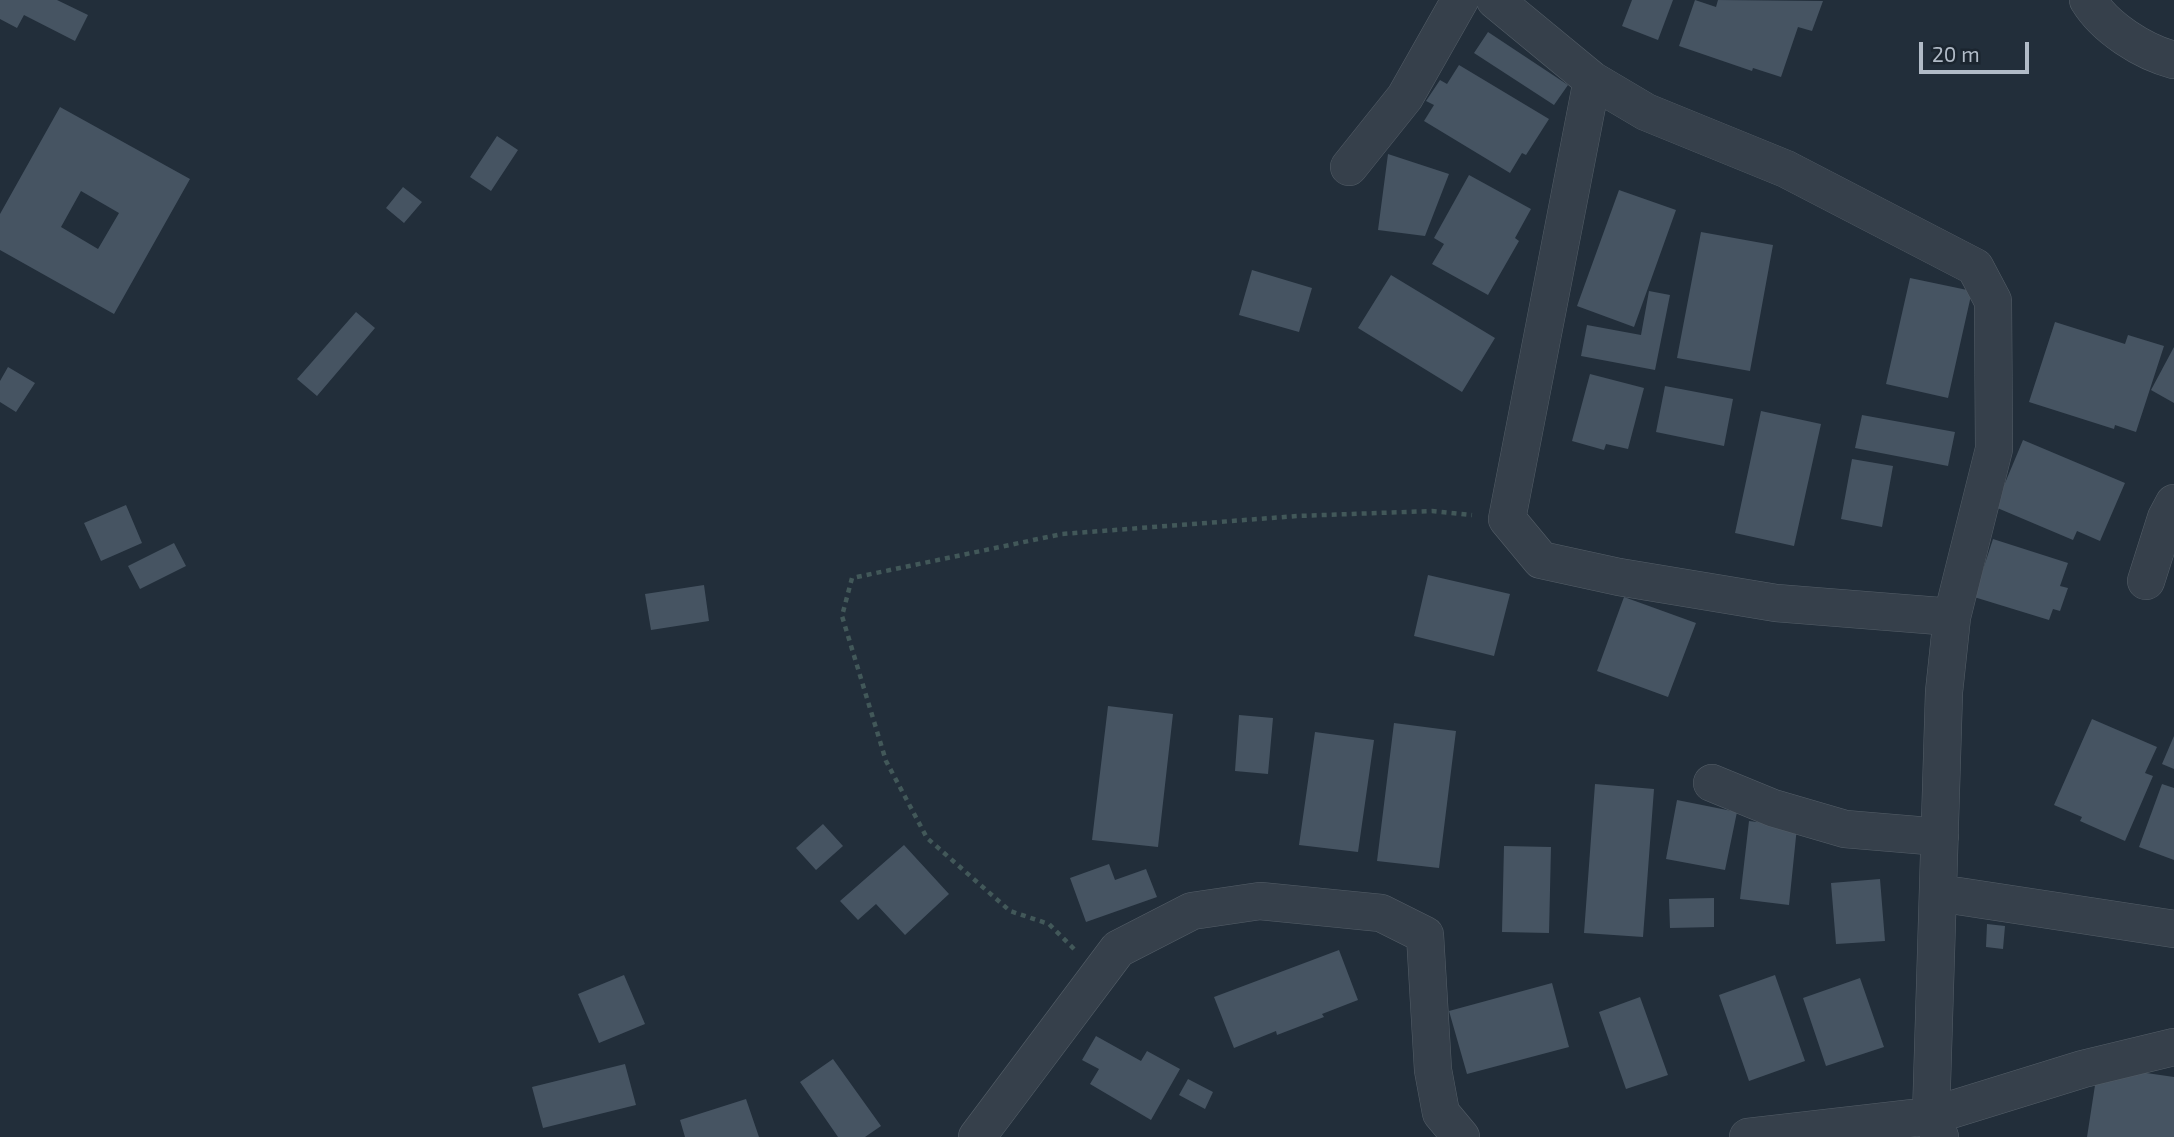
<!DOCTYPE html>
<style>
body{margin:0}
#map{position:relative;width:2174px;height:1137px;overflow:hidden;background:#222e3a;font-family:"Exo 2",sans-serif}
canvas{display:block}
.scale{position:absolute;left:1919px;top:42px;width:110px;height:32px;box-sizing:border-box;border:4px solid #b1bbc7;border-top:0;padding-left:9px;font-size:21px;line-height:24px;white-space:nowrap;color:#b1bbc7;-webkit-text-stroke:5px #1b252f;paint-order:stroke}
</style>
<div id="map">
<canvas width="2174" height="1137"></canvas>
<div class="scale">20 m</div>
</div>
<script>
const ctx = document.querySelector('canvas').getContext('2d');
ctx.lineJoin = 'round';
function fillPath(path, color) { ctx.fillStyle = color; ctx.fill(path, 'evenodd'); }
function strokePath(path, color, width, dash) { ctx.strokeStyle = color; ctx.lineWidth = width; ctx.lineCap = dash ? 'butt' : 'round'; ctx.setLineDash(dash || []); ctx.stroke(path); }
const building = new Path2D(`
 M0,0H57L88,15L75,41L24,15L17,28L0,19Z
 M1632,0H1673L1658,40L1622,26Z
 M1695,0L1716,7L1718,0L1823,1L1812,31L1798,27L1781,77L1753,68L1752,71L1679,46Z
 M1488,32L1568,85L1554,105L1474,53Z
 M1459,65L1549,119L1526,155L1522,153L1510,173L1424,121L1434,105L1426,101L1440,80L1447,84Z
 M60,107L190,179L114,314L0,250V214ZM81,191L119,213L98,249L61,227Z
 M497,136L518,150L491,191L470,177Z
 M1388,154L1449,174L1425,236L1378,230Z
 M1469,175L1531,209L1515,238L1519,241L1488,295L1432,264L1444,244L1434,238Z
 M403,187L422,202L404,223L386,208Z
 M1619,190L1676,210L1634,327L1577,306Z
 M1701,232L1773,245L1750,371L1677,358Z
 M1252,270L1312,288L1299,332L1239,315Z
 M1391,275L1495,338L1462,392L1358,328Z
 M1910,278L1972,291L1948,398L1886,384Z
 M1649,291L1670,295L1655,370L1581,356L1587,325L1641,335Z
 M356,312L375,328L317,396L297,379Z
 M2055,322L2125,344L2128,335L2164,346L2136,432L2115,425L2114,429L2029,402Z
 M2174,347V403L2151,390Z
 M8,367L35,383L16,412L0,402V381Z
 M1590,374L1644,388L1628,449L1606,444L1604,450L1572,441Z
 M1665,386L1733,399L1724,446L1656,432Z
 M1761,411L1821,424L1794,546L1735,533Z
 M1862,415L1955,432L1948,466L1855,448Z
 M2023,440L2125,483L2100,541L2077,531L2073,540L1995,507Z
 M1852,459L1893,466L1882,527L1841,519Z
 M126,505L142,543L101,561L84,523Z
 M1993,539L2068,563L2060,586L2068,588L2060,611L2053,609L2049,620L1974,597Z
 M174,543L186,566L140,589L128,566Z
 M1428,575L1510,594L1494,656L1414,636Z
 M704,585L709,621L651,630L645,594Z
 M1624,597L1696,623L1668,697L1597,671Z
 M1108,706L1173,714L1158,847L1092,840Z
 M1239,715L1273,718L1268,774L1235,771Z
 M2092,719L2157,747L2145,773L2153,776L2125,841L2080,821L2082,817L2054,805Z
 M1394,723L1456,731L1439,868L1377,861Z
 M1315,732L1374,740L1358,852L1299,845Z
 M2174,736V769L2162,764Z
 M1595,784L1654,789L1643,937L1584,933Z
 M2162,784L2174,788V860L2139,847Z
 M1677,800L1737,812L1725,870L1666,859Z
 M1749,821L1797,827L1789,905L1740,899Z
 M823,824L843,846L816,870L796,848Z
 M904,845L949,894L905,935L876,904L858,920L840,901Z
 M1504,846L1551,847L1549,933L1502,932Z
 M1109,864L1115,880L1146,869L1157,897L1086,922L1070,878Z
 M1880,879L1885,941L1836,944L1831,883Z
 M1714,898V927L1670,928L1669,899Z
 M1987,924L2005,926L2003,949L1986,947Z
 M1339,950L1358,1000L1322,1014L1324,1017L1277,1035L1276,1031L1234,1048L1214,997Z
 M624,975L645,1024L599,1043L578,994Z
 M1775,975L1805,1061L1749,1081L1719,995Z
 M1860,978L1884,1047L1826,1066L1803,998Z
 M1552,983L1569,1047L1467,1074L1449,1011Z
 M1640,997L1668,1075L1626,1089L1599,1012Z
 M1096,1036L1141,1061L1147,1051L1180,1069L1151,1120L1090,1084L1099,1069L1082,1060Z
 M833,1059L881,1126L865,1137H838L800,1082Z
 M625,1064L636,1105L543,1128L532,1087Z
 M2098,1066L2174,1077V1137H2087Z
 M1188,1079L1213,1092L1205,1109L1179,1095Z
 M746,1099L759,1137H685L680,1120Z`);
const path = new Path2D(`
 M1074,949L1049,924L1010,911L927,838L886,761L842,616L852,578L1062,534L1297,516L1432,511L1472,515`);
const street = new Path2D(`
 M1495,0L1592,80L1646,112L1786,169L1975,267L1993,301L1994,449L1952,617L1944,692L1931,1116L1940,1137
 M2088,0C2105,28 2143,52 2174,60
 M1592,80L1507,519L1541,560L1619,577L1776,603L1952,617
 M1349,167L1405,97L1460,0
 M2146,581L2166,518L2174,503
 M1712,783L1773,808L1845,829L1940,837
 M1938,893L2174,929
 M977,1137L1118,949L1192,911L1260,901L1381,913L1425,935L1433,1070L1441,1113L1461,1137
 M1748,1137L1931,1116L2083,1069L2174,1047`);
fillPath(building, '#465462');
strokePath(street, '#545e68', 38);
strokePath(path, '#425859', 4.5, [5, 5]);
strokePath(street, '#36404b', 37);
</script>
